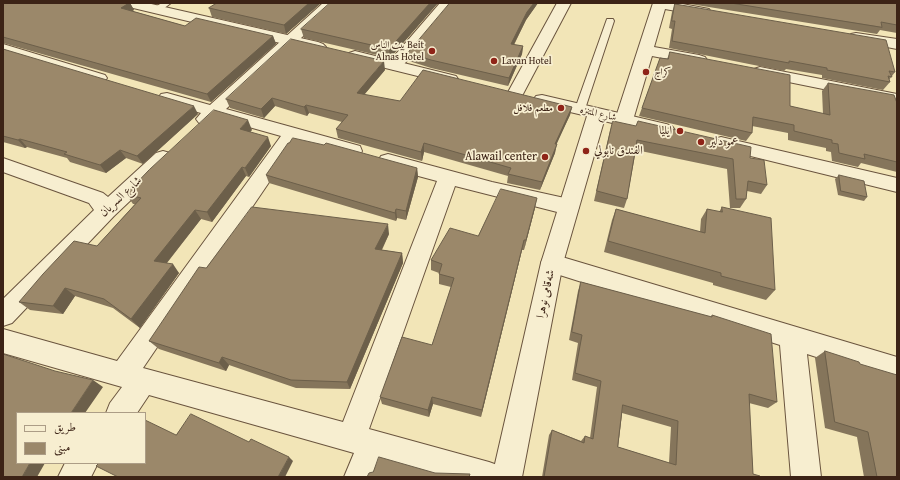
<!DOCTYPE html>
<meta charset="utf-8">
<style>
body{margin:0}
#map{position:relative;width:900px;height:480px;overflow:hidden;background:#f2e5b7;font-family:"Gentium Book Plus",Amiri,serif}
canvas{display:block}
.frame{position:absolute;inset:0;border:4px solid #3c2316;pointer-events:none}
.legend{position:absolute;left:16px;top:412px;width:130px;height:52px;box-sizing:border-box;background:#f7eed0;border:1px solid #ac9d86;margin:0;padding:5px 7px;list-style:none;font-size:12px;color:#3c2316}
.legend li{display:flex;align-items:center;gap:8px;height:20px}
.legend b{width:20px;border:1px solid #ac9d86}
</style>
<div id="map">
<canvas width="900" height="480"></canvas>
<div class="frame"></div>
<ul class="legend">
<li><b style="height:5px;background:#f7eed0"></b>طريق</li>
<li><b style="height:11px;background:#9b886a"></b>مبنى</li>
</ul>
</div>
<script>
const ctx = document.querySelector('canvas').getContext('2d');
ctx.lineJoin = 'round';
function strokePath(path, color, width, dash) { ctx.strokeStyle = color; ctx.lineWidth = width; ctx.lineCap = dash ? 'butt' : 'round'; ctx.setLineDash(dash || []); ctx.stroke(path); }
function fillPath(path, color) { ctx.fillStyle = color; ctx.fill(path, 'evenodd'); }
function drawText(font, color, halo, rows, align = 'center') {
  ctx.font = font + ' "Gentium Book Plus",Amiri,serif'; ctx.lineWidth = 3.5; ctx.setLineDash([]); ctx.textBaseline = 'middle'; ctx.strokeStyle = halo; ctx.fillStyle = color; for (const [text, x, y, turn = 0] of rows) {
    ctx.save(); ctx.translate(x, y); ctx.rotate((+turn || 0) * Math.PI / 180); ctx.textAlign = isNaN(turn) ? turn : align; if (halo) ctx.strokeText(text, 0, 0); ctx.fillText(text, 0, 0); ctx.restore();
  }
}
const service = new Path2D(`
 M162,3H171L159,12H153V8Z
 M607,19H613L614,21L585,109L583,111H577L575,109Z`);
const minor = new Path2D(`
 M323,3H338L226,109L360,146L362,151L360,156L353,157L297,141L143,368L343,422L437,181L381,166L378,161L381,156L388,154L492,182L569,199L576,201L579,207L576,213L569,215L455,186L369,429L489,462L500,466L504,477H436L381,461L374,477H344L354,453L149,395L137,413H106L110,403L122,387L3,353V329L117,361L281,136L217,118C211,124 207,125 199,123L196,119L201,113L161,102L158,98L161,94L167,93L210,105Z
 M440,3H454L401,68L395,70L389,68L387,65L389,62Z
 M557,3H571L523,94L521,98L515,99L509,98L507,94Z
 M653,3H677L709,9L711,12L709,15L704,16L665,9L654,47L699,55L705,57L707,60L705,63L699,65L652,56L633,120L630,124L624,126L618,124L615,120Z
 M856,33L897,39V49L851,40L849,37L851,34Z
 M3,44L105,75L107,78L105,81L99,83L3,54Z
 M760,67L897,94V104L754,75L752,72L754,69Z
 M163,151L170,153L173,158L170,163L114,216L12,323L3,326V299L94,210L89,203L3,172V158L103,193L108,197L156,153Z
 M552,254L897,357V383L807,354L821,477H791L780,345L544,270L541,263L544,256Z
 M65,463H98L91,477H58Z`);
const tertiary = new Path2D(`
 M122,3H147L318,42L323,44L326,47L323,50L318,52L129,7L124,6Z
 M355,51L456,76L458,79L456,82L450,84L349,59L347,56L349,53Z
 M542,95L666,124L672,126L675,130L672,134L666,136L604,121L563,263L522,477H492L541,263L587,116L536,104L533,100L536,96Z
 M721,137L897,178V192L714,147L712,143L714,139Z`);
const wall = new Path2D(`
 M3,3H130L134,10L132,11L185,26L273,36L276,44L211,102L3,43Z
 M217,3H321L286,34L212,17L209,8Z
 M438,3L390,58L304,38L301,29Z
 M450,3H538L526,20L514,45L523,46L522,54L508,86L431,68L409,61L408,53Z
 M684,3H897V33L880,30L877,34Z
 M675,4L895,72L889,80L890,82L883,90L822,78V75L786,69L784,71L669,48L672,29L669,28L672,12Z
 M3,49L198,114L143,164L126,158L106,173L70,162L67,158L27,147L25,148L3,142Z
 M670,52L790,106L823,114L822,91L828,83L897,103V172L861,163L858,167L832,161L831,152L826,151V148L788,140V133L752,126V133L746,141L639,116L660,58L667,59Z
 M385,70L364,95L400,101L572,107L570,115L556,144L555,153L540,190L507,183L508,176L424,152L422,161L338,138L336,129L342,122L309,113L307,116L275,106L264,118L230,108L226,99Z
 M613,121L750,158L767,185L761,194L747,191L746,199L740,208H730L727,169L636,150L627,199L624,208L594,201L610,131Z
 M252,130L250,132L271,146L249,177L246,176L212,222L201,219L167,263L179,273L140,328L113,308L75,296L63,314L30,310L19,302L97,246L135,204H133L126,194Z
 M417,168L418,177L406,220L397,218L396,221L269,183L266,175Z
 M839,175L867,197L864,201L838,195L835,179Z
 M722,207L775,290L766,300L713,285V283L604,252L612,220L616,209L700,232L701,219L707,209L719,212Z
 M535,208L524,250H522L481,417L433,404L429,417L382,404L380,397L432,345L451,287L439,284V273L431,270V260Z
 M389,234L382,250L402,253L403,263L350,389L296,388L229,365L226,371L159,349L149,341L206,268Z
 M581,282L711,317L712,315L777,402L768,408L749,403L753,474L760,477H542L549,435L552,430L581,441L585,436L590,438L597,387L572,380L578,343L569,340L578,291ZM622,413L671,427L669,463L618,447Z
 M825,351L897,477H864L857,437L825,428L815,358Z`);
const shadedWall = new Path2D(`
 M129,3H130L134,10L125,16L121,8Z
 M309,3H321L286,34L284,25Z
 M430,3H438L390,58L389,49Z
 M534,3H538L526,20L510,52L511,44L527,12Z
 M273,36L276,44L211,102L207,94Z
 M523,46L522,54L508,86L509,78Z
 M384,61L385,70L358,102L357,93Z
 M272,98L275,106L264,118L261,109Z
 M306,105L309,113L307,116L304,107Z
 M194,106L198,114L143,164L137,156Z
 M572,107L570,115L553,152L555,144Z
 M248,120L252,130L244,139L240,129Z
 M268,137L271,146L249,177L245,168Z
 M20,139L27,147L25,148L18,140Z
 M424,143V152L422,161L421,152Z
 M557,144L555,153L540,190L542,182Z
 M120,150L126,158L106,173L100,165Z
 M242,167L246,176L212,222L207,212Z
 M417,168L418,177L406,220V211Z
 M537,198L535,208L524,250L526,240Z
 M396,209L397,218L396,221L395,213Z
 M195,210L201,219L161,270L154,261Z
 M388,224L389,234L377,259L375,249Z
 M524,240L522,250L481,417L482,410Z
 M402,253L403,263L350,389L347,382Z
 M173,264L179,273L140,328L131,319Z
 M65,288L75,296L63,314L53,306Z
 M222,357L229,365L226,371L219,363Z
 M93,380L103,387L85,413H71Z
 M432,397L433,404L429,417L428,410Z
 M289,457L293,461L285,477H278Z
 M30,463H45L37,477H22Z`);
const building = new Path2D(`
 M3,3H129L121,8L185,26L196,18L273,36L207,94L3,37Z
 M217,3H309L284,25L209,8Z
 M330,3H430L389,49L301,29Z
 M450,3H534L527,12L511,44L523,46L509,78L431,60L408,53Z
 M731,3H897V25L881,22L882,27Z
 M675,4L886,40L895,72L889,71L892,77L888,76L890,82L827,70V68L789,61V63L672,41L675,21H672Z
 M291,39L384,61L357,93L400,101L423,70L572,107L555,144H557L542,182L508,174L511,168L424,143L421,152L336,129L348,115L306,105L304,107L272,98L261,109L226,99Z
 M3,49L194,106L137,156L120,150L100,165L64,154L67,152L20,139L18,140L3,136Z
 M670,52L790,75V106L830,115L828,83L894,95L897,103V162L864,154L865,159L839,153L838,144L832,143V140L794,131V125L753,117L752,133L642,108L660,58L668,59Z
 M214,110L248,120L240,129L268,137L245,168L242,167L207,212L195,210L154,261L173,264L131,319L104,299L65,288L53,306L19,302L43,274L74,241L97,246L141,198L126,194L149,170Z
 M613,121L636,126L638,121L751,147L750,158L764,160L767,185L748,181L746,199H736L733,159L637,140L627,199L597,191Z
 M293,138L324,145L326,143L417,168L406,211L396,209L395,213L266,175L288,143H289Z
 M839,175L864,181L867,197L841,191Z
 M501,189L537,198L526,240H524L482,410L432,397L428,410L380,397L402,337L432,345L454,278L439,274L442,264L431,260L450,228L478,236Z
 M252,207L388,224L375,249L402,253L347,382L291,380L222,357L219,363L149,341L199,267L206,268Z
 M722,207L771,218L775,290L721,276V273L608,241L616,209L705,233L707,209L722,212Z
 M581,282L712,317V315L771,334L777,402L749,394L753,474L760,476V477H544L552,430L584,443L585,436L593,439L601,381L575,373L582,335L572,332ZM623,405L678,421L676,465L618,447Z
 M825,351L859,362L860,364L897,375V477H877L868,432L835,422Z
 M3,354L55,371L93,380L71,413H17V463H30L22,477H3Z
 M191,414L249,442L251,439L289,457L278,477H118L96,466L99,463H145V420L176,435Z
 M379,457L435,473L470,474L469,477H367L369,473L373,472Z`);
const markers = [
 [432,51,4,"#8f2418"],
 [494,61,4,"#8f2418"],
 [646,72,4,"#8f2418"],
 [561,108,4,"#8f2418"],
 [680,131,4,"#8f2418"],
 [701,142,4,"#8f2418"],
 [586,151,4,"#8f2418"],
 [545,157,4,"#8f2418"]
];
const farPoinames = [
 ["بيت الناس Beit",424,45],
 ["Alnas Hotel",424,57],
 ["Lavan Hotel",502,61,"left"],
 ["كراج",654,72,"left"],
 ["مطعم فلافل",553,108]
];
const farStreetnames = [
 ["شارع المتنزه",598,114,13]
];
const poiNames = [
 ["ايليا",672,131],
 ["عمو دلير",709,142,"left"],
 ["الفندق نابولي",594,151,"left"],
 ["Alawail center",537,157]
];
const streetNames = [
 ["شارع السريان",121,197,-43],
 ["شەقامی نوهرا",546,294,-78]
];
strokePath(service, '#6a543e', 2);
strokePath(minor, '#6a543e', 2);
strokePath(tertiary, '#6a543e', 2);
fillPath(service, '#f7eed0');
fillPath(minor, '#f7eed0');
fillPath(tertiary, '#f7eed0');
fillPath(wall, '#85755b');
fillPath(shadedWall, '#6c5f4a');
fillPath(building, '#9b886a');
strokePath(building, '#6c5f4a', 1);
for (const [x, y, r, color] of markers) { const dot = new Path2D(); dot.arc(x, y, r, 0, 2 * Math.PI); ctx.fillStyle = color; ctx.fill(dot); strokePath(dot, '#f7eed0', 1.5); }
drawText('10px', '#3c2316', '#f7eed0', farPoinames, 'right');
drawText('10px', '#3c2316', '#f7eed0', farStreetnames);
drawText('12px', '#3c2316', '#f7eed0', poiNames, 'right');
drawText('12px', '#3c2316', '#f7eed0', streetNames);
</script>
